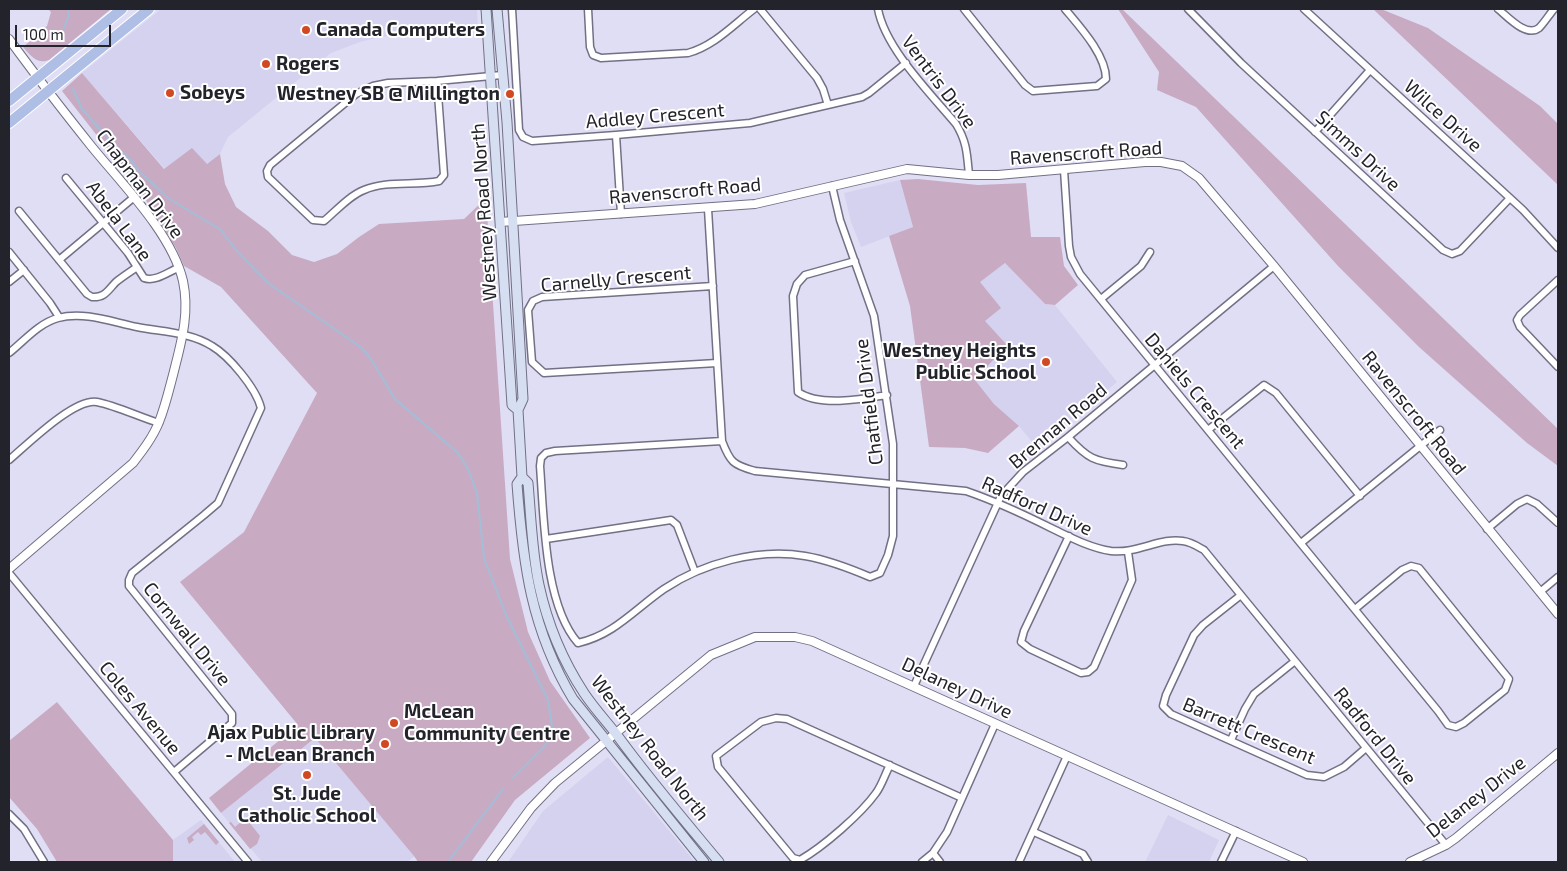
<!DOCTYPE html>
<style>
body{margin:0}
#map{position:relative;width:1567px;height:871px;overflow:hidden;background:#e0def5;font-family:"Exo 2",sans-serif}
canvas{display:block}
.frame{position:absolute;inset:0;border:10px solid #23232b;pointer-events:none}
.scale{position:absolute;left:15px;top:25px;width:96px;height:22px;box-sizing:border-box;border:2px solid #23232b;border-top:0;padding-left:6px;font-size:15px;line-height:18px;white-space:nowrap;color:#23232b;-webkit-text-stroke:4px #fff;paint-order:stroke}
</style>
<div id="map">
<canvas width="1567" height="871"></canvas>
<div class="frame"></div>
<div class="scale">100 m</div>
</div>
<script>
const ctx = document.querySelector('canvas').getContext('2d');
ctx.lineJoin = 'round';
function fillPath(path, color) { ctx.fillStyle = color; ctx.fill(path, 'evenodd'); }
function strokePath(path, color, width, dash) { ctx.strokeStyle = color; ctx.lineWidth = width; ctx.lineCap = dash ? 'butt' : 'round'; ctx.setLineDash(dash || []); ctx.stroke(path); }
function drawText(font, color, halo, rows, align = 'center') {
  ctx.font = font + ' "Exo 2",sans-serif'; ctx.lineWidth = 4; ctx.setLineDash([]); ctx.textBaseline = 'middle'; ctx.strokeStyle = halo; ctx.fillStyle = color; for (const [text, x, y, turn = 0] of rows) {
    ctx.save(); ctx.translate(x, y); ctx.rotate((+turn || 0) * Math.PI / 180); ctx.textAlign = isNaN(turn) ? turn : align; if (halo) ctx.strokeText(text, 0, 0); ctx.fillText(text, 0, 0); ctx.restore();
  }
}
const built = new Path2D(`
 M161,9H477L478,29L380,37L360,42L331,53L228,137L220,154L207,164L165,169L82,73Z
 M900,180L913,227L861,247L851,222L844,193Z
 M1005,263L1045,304L1055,305L1117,382L1037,448L1019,426L994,404L975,380L1007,345L984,321L979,282Z
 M315,738L415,856L407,862H262L221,813Z
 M608,757L695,862H508L543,811Z
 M1168,815L1219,840L1209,862H1145Z
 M201,820L235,862H173V840Z`);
const green = new Path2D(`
 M48,9H111L49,60C37,65 30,55 23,47L47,26L51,12Z
 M1118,9H1122L1558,429V466L1527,443L1419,347L1338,266L1196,107L1157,90L1159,72Z
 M1373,9H1381L1428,28L1540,106L1558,124V185Z
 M82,73L164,169L192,148L207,164L220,154L225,184L236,207L268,231L292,255L314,262L337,254L359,237L379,224L464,219L486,198L510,559L528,632L550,681L590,738L515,800L471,862H418L414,856L315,738L221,813L209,798L298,725L180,582L244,532L317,393L221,287L184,266L176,248L139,189L62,91Z
 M918,179L978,185L1026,183L1031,237H1060L1064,266L1078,285L1055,305L1045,304L1005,263L980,282L1001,308L985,321L1007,345L975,380L994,404L1019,426L988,453L965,448L929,447L910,306L889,236L913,227L900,180Z
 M57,702L173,840V862H57L37,829L9,797V741Z
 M243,820L249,822L260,836L257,844L250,849L229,823L231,822L235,827Z
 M204,824L219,842L216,845L205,832L201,835L198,832L192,837L194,840L189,844L187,838Z`);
const stream = new Path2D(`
 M64,28L69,15L68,9
 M73,89L82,109L113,144L132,161L137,169L168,198L221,230L236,250L268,283L362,348L371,359L395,399L458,453L468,469L477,493L484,558L506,615L548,700L552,726L545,746L513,778
 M448,862L503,789`);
const minor = new Path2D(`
 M512,9L519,130L523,137L532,141L616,135L750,123L862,97L869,93L906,63
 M588,9L590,47L593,55L601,58L688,53C714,46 733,25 754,9
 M760,9L817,78L823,89L828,105
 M878,9C885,48 930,93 956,124C967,142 967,154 969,175
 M964,9L1025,85L1033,91L1097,86L1106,79C1106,55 1080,27 1065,9
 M1188,9L1241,63L1443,250L1452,254L1460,251L1510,198
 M1304,9L1523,210L1558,248
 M1498,9C1507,16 1526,38 1539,28C1544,23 1549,15 1554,9
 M437,81L444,175L439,181C415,186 387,180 364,190C349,196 337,210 324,221L313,220L268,177L267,171L270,165L356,94L373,86L388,83L437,81L502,75
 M1315,132L1370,70
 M616,135L621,214
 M1064,170L1069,246L1071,257L1080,274C1200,419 1319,565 1438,711L1448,725L1456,727L1464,723L1505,690L1509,679L1419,568L1411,566L1402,570L1355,609
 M66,178L128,253L144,278C155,282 168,272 178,268
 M708,209L722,441C730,462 733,465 755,471L966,491C995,501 1023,514 1051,528C1070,537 1090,548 1111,551C1137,554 1161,537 1183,541C1191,542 1197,546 1204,550L1446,845
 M19,211L87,294L92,297C105,298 108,290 116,282C122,277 130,272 137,267
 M9,252L50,303L59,317
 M59,260L133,198
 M855,261L805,275L797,284L793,296L798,392C819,407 863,399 887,395
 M1558,280L1520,315L1517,320L1520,327L1558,367
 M9,282L24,270
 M713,286L542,297L533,301L528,310L532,362L544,373L717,363
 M1101,299L1141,266L1150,252
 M9,353C24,341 39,323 58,318C84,311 112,322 137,327C162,332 190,332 212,346C229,356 256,388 261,408L218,503L204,515L132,573L129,580V586L232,714V723L174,772
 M1208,430L1264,385L1276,393L1360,496
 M1068,437C1088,459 1094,461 1123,465
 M722,441L555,451L546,453L541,458L540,466C544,517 544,604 578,643C614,635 635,609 664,589C703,563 758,548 805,556C828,560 849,568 870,577L880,573L888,555L893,536V444L874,316L840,220L832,186
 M9,460C27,445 74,398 97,402C117,406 139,417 159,423
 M1487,529L1517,504L1527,499L1537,504L1558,523
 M1069,536L1024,631L1021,642L1030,649L1081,673L1088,672L1094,667L1132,580L1128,552
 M546,539L671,520L677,525L695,572
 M1301,543L1440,430
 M9,573L248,862
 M1540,592L1558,577
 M1241,595L1203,625L1194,635L1166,695L1163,706L1171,714L1307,775L1324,777L1344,767L1366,748
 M914,686L1001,496L1023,472L1068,437L1274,266
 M1231,740L1245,709L1254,694L1295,661
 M890,765C885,774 882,785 876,793C861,814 823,847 800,860L793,858L718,767L716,756L761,722L776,718L787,719L962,798
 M9,814L24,829L44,862
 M1034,832L1083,854L1088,862
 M933,853L940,862
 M922,862L933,853L947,832L995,724
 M1019,862L1067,756
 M1221,862L1236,831`);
const tertiary = new Path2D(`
 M9,39C36,76 64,112 92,147C123,185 172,234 183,281C190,314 181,343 173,375C169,390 165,407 159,422C153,437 143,450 133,463L9,569
 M500,222L755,204L907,169L969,175H998L1145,162H1161L1182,166L1199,178L1274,266L1558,614
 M491,862L531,808L555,783L711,655L755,637H795L812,641L1303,862
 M1410,862L1446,845L1456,838L1558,753`);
const secondary = new Path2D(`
 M486,9L512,405L518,410
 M497,9L507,122L523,399L518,410L522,477L517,484C523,564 531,629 573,699L704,862
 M522,477L528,483C531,517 532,552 539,585C547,622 563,661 584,693C594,708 606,721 617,735C649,779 684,820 719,862`);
const primary = new Path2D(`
 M9,101L122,9
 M9,123L149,9`);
const markers = [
 [306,30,5,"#d14921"],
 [266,64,5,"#d14921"],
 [170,93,5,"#d14921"],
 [510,94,5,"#d14921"],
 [1046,362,5,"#d14921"],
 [394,723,5,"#d14921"],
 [385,744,5,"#d14921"],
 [307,775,5,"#d14921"]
];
const poiNames = [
 ["Canada Computers",316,30],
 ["Rogers",276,64],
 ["Sobeys",180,93],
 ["Westney SB @ Millington",500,94,"right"],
 ["Westney Heights",1036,351,"right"],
 ["Public School",1036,373,"right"],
 ["McLean",404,712],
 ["Community Centre",404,734],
 ["Ajax Public Library",375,733,"right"],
 ["- McLean Branch",375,755,"right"],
 ["St. Jude",307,794,"center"],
 ["Catholic School",307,816,"center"]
];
const streetNames = [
 ["Ventris Drive",939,82,53],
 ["Addley Crescent",655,116,-5],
 ["Wilce Drive",1443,116,42],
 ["Simms Drive",1358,151,43],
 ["Ravenscroft Road",1086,153,-4],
 ["Chapman Drive",140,184,53],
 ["Ravenscroft Road",685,191,-5],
 ["Westney Road North",484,212,-94],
 ["Abela Lane",119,221,53],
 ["Carnelly Crescent",616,279,-5],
 ["Daniels Crescent",1195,391,50],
 ["Chatfield Drive",869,402,-97],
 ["Ravenscroft Road",1414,413,51],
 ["Brennan Road",1058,426,-40],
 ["Radford Drive",1037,506,24],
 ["Cornwall Drive",187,634,51],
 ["Delaney Drive",957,688,25],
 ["Coles Avenue",140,708,50],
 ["Barrett Crescent",1249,731,23],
 ["Radford Drive",1375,736,51],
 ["Westney Road North",650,748,52],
 ["Delaney Drive",1476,797,-38]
];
fillPath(built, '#d4d2ef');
fillPath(green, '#c8abc3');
strokePath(stream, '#a2bed8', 2);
strokePath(minor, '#717084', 9);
strokePath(tertiary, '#717084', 10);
strokePath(secondary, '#717084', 11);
strokePath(primary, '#fff', 12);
strokePath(minor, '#fff', 6);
strokePath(tertiary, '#fff', 8);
strokePath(secondary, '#d6def2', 9);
strokePath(primary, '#aebee4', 10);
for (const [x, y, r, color] of markers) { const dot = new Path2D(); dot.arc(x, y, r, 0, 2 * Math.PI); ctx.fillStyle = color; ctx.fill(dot); strokePath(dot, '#fff', 2); }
drawText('bold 19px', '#23232b', '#fff', poiNames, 'left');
drawText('19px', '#23232b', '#fff', streetNames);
</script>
